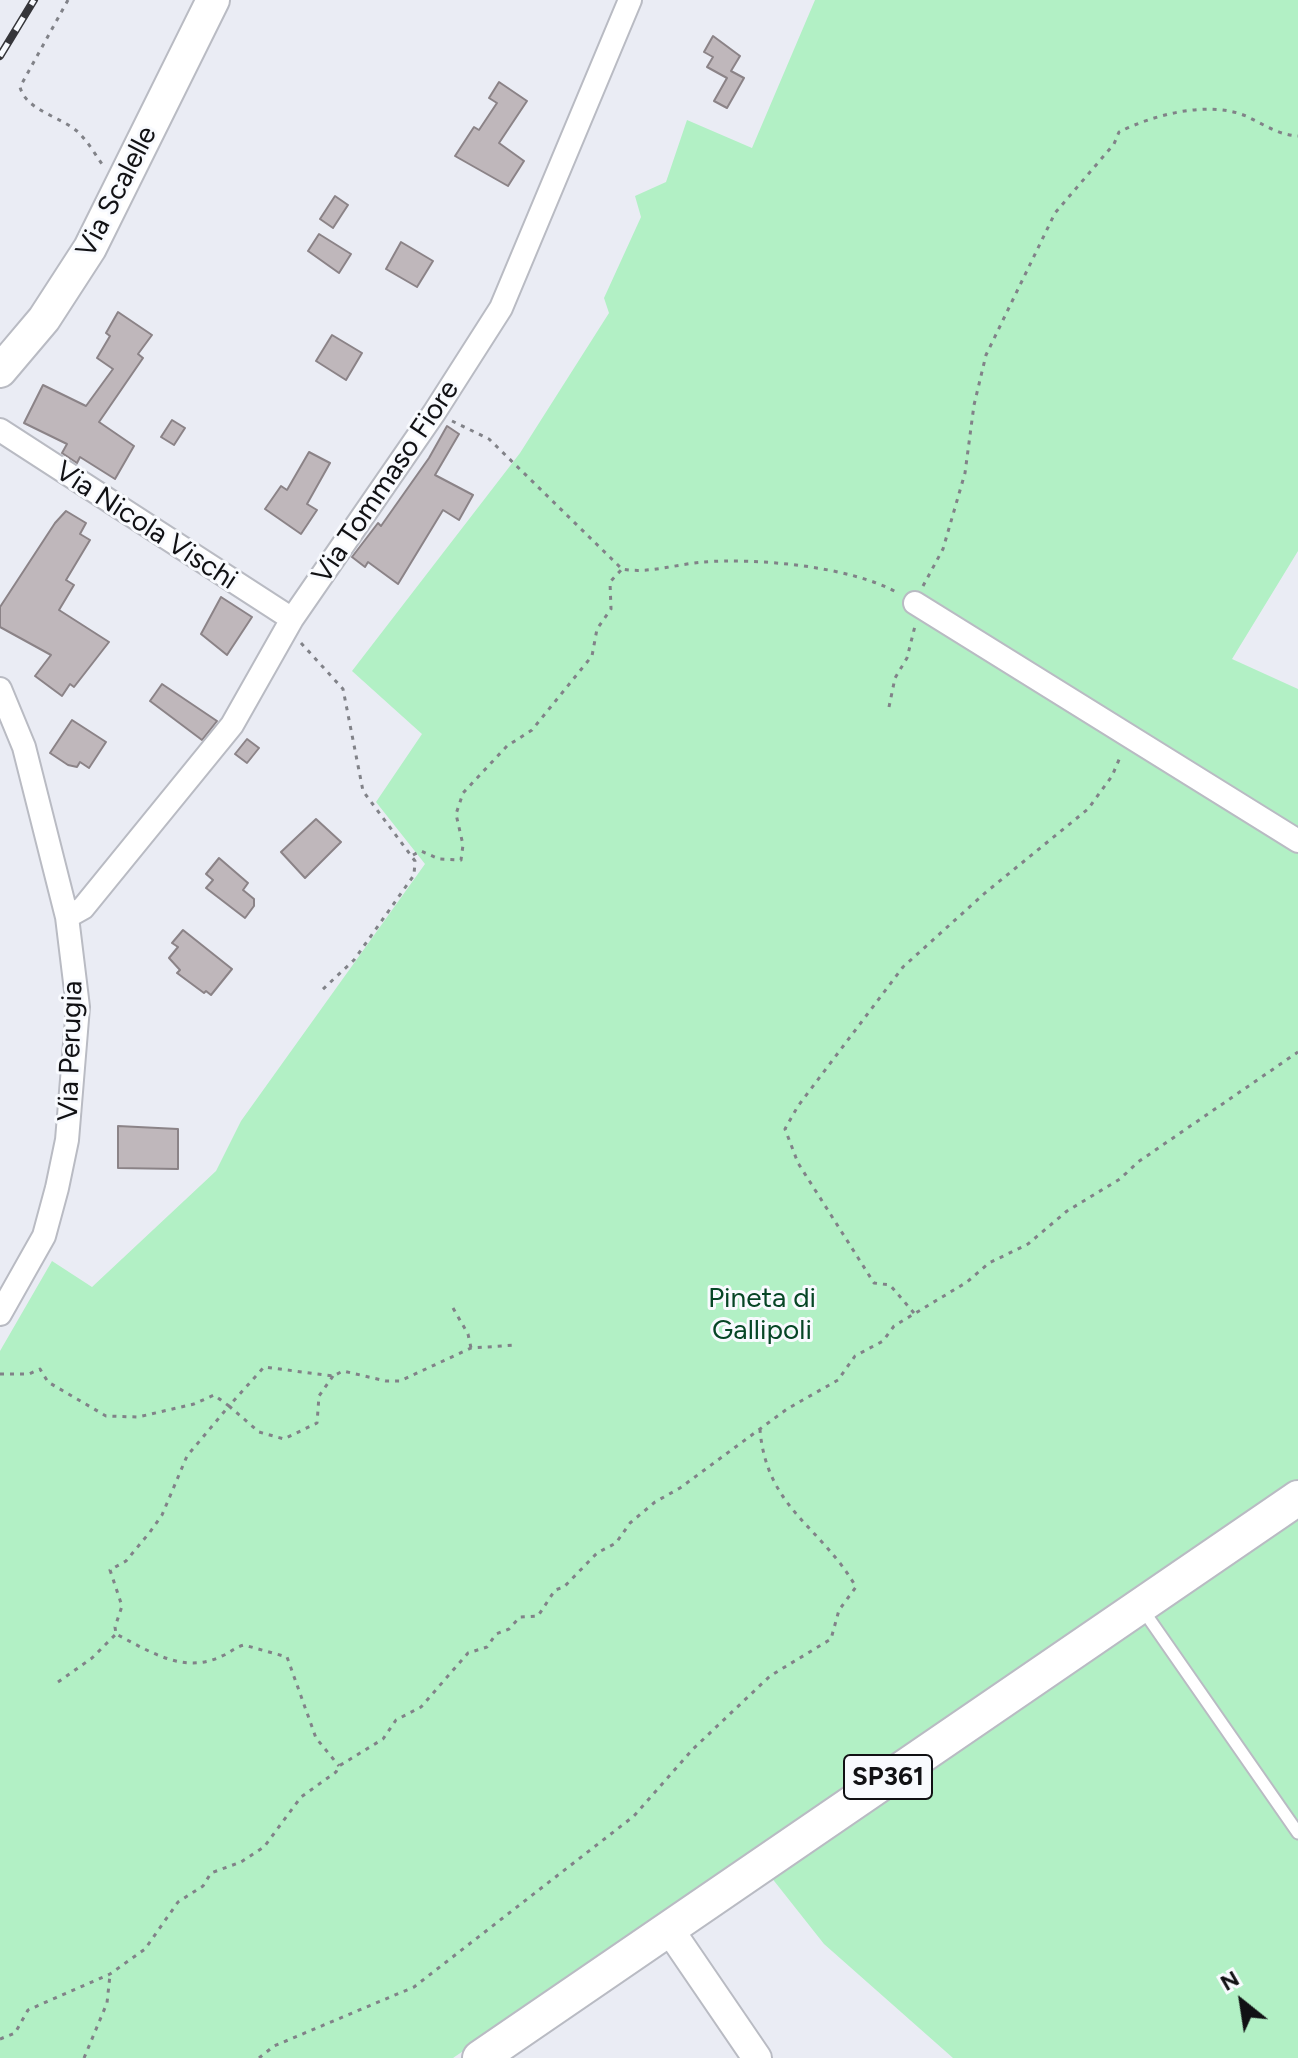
<!DOCTYPE html>
<style>
body{margin:0}
#map{position:relative;width:1298px;height:2058px;overflow:hidden;background:#eaecf4;font-family:Figtree,sans-serif}
canvas{display:block}
.north{position:absolute;left:1202px;top:1962px;width:80px;height:80px;-webkit-text-stroke:6px #f8fafe;paint-order:stroke;rotate:330deg;font-size:22px;font-weight:700;line-height:32px;text-align:center;color:#111114}
.north::after{content:'';display:block;margin:auto;width:28px;height:36px;background:#111114;clip-path:polygon(50% 0,100% 100%,50% 72%,0 100%)}
</style>
<div id="map">
<canvas width="1298" height="2058"></canvas>
<div class="north">N</div>
</div>
<script>
const ctx = document.querySelector('canvas').getContext('2d');
ctx.lineJoin = 'round';
function fillPath(path, color) { ctx.fillStyle = color; ctx.fill(path, 'evenodd'); }
function strokePath(path, color, width, dash) { ctx.strokeStyle = color; ctx.lineWidth = width; ctx.lineCap = dash ? 'butt' : 'round'; ctx.setLineDash(dash || []); ctx.stroke(path); }
function drawText(font, color, halo, rows, align = 'center') {
  ctx.font = font + ' Figtree,sans-serif'; ctx.lineWidth = 6; ctx.setLineDash([]); ctx.textBaseline = 'middle'; ctx.strokeStyle = halo; ctx.fillStyle = color; for (const [text, x, y, turn = 0] of rows) {
    ctx.save(); ctx.translate(x, y); ctx.rotate((+turn || 0) * Math.PI / 180); ctx.textAlign = isNaN(turn) ? turn : align; if (halo) ctx.strokeText(text, 0, 0); ctx.fillText(text, 0, 0); ctx.restore();
  }
}
const green = new Path2D(`
 M815,0H1298V551L1232,659L1298,689V2058H953L824,1944L752,1853L453,2058H0V1351L52,1261L92,1287L216,1171L241,1121L425,864L376,802L422,734L352,671L520,453L609,313L604,298L641,217L635,196L666,182L687,120L752,148Z`);
const building = new Path2D(`
 M713,36L740,56L731,71L744,78L727,108L714,101L727,78L707,67L713,57L704,52Z
 M499,82L527,101L499,143L524,161L508,186L455,156L474,127L479,130L497,103L489,98Z
 M335,196L348,205L333,228L320,219Z
 M319,234L351,254L339,273L308,251Z
 M401,242L433,261L417,287L386,269Z
 M118,312L152,335L138,354L143,358L99,422L134,446L115,479L80,457L77,463L62,453L67,444L24,423L43,385L86,406L113,369L97,358L110,336L106,333Z
 M332,335L362,353L346,380L316,361Z
 M172,420L185,428L174,445L161,437Z
 M447,426L459,434L435,475L473,495L459,520L443,510L398,584L368,562L365,567L352,557L378,523L381,526L429,458Z
 M309,452L330,463L307,504L317,510L301,534L265,509L281,486L287,490Z
 M66,511L86,523L80,534L90,540L66,580L74,585L59,610L109,642L74,687L70,684L62,696L35,676L51,655L0,627V607L55,523Z
 M221,597L252,617L227,655L201,634Z
 M162,684L217,721L202,740L150,701Z
 M72,720L106,742L89,768L80,762L77,767L68,765L50,753Z
 M247,739L259,748L247,763L235,754Z
 M316,819L341,842L305,878L281,852Z
 M219,858L248,883L243,890L254,899V906L245,918L206,888L213,880L206,874Z
 M183,930L232,969L211,995L206,991L204,993L177,973L180,970L169,958L178,947L172,943Z
 M118,1126L178,1129V1169L118,1168Z`);
const path = new Path2D(`
 M68,0L20,87C26,111 63,117 79,133C88,142 95,154 102,164
 M452,421L489,439L622,569C648,574 677,564 703,562C756,558 851,566 898,593
 M923,586L943,549L965,473L974,405L986,355L1055,213L1114,144L1119,132C1153,115 1208,100 1246,116C1263,124 1278,135 1298,136
 M301,643L343,689L363,791L415,861L414,875L354,960L322,990
 M889,707L895,678L907,658L915,626
 M413,855L421,851L439,859L461,860L463,845L456,814L463,793L507,746L532,730L592,656L597,629L611,609L610,582L622,569
 M453,1308L468,1334L471,1348
 M914,1313L890,1285L874,1283L798,1163L785,1129L798,1106L903,967L985,893L1088,809L1112,776L1121,755
 M0,1374H29L40,1369L48,1382L106,1416L138,1417L194,1404L214,1395L229,1406L264,1367L333,1376L343,1371L386,1381H400L471,1348L517,1345
 M333,1376L319,1396L317,1423L284,1439L259,1432L229,1406L187,1456L162,1515L150,1532L126,1561L110,1570L122,1606L115,1627L116,1634C149,1651 184,1675 222,1656C230,1653 235,1647 244,1645L287,1657L316,1738L339,1766
 M58,1682L92,1658L116,1634
 M0,2039L15,2033L28,2010L110,1974L145,1949L178,1902L203,1886L211,1873L241,1862L264,1847L301,1797L336,1772L339,1766L383,1739L396,1720L421,1707L468,1653L487,1647L496,1634L509,1629L520,1617L538,1616L555,1590L564,1587L597,1553L616,1543L630,1523L655,1502L680,1488L787,1409L838,1380L855,1356L883,1341L894,1326L967,1282L989,1263L1028,1244L1067,1211L1120,1179L1138,1162L1298,1052
 M84,2058L107,2003L110,1975
 M259,2058L274,2046L414,1987L634,1816L693,1749L770,1676L831,1639L839,1610L856,1587C821,1526 767,1509 760,1430`);
const service = new Path2D(`
 M1143,1610L1298,1833`);
const minor = new Path2D(`
 M0,430L292,619
 M915,603L1298,841
 M0,689L24,747L67,917L78,1007L67,1140L57,1188L44,1236L0,1314
 M67,917L83,908L232,725L292,619L434,413L501,308L630,0`);
const tertiary = new Path2D(`
 M669,1929L757,2058`);
const secondary = new Path2D(`
 M0,371L44,319L90,248L213,0`);
const primary = new Path2D(`
 M480,2058L1298,1498`);
const rail = new Path2D(`
 M0,56L34,0`);
const shields = [
 [888,1777,88]
];
const shieldNames = [
 ["SP361",888,1777]
];
const streetNames = [
 ["Via Scalelle",117,192,-63],
 ["Via Tommaso Fiore",386,482,-56],
 ["Via Nicola Vischi",146,526,33],
 ["Via Perugia",71,1051,-88]
];
const parkNames = [
 ["Pineta di",762,1299],
 ["Gallipoli",762,1331]
];
fillPath(green, '#b2f0c5');
fillPath(building, '#bfb7bb');
strokePath(building, '#8b8387', 2);
strokePath(service, '#b9bbc3', 15);
strokePath(minor, '#b9bbc3', 26);
strokePath(tertiary, '#b9bbc3', 32);
strokePath(secondary, '#b9bbc3', 36);
strokePath(primary, '#b9bbc3', 38);
strokePath(path, '#818288', 3, [4, 6]);
strokePath(service, '#fff', 11);
strokePath(minor, '#fff', 22);
strokePath(tertiary, '#fff', 28);
strokePath(secondary, '#fff', 32);
strokePath(primary, '#fff', 34);
strokePath(rail, '#36363a', 8);
strokePath(rail, '#f8fafe', 5, [15]);
for (const [x, y, w] of shields) { const box = new Path2D(); box.roundRect(x - w / 2, y - 22, w, 44, 6); ctx.fillStyle = '#f8fafe'; ctx.fill(box); strokePath(box, '#111114', 2); }
drawText('bold 26px', '#111114', null, shieldNames);
drawText('28px', '#111114', '#f8fafe', streetNames);
drawText('28px', '#064625', '#f8fafe', parkNames);
</script>
